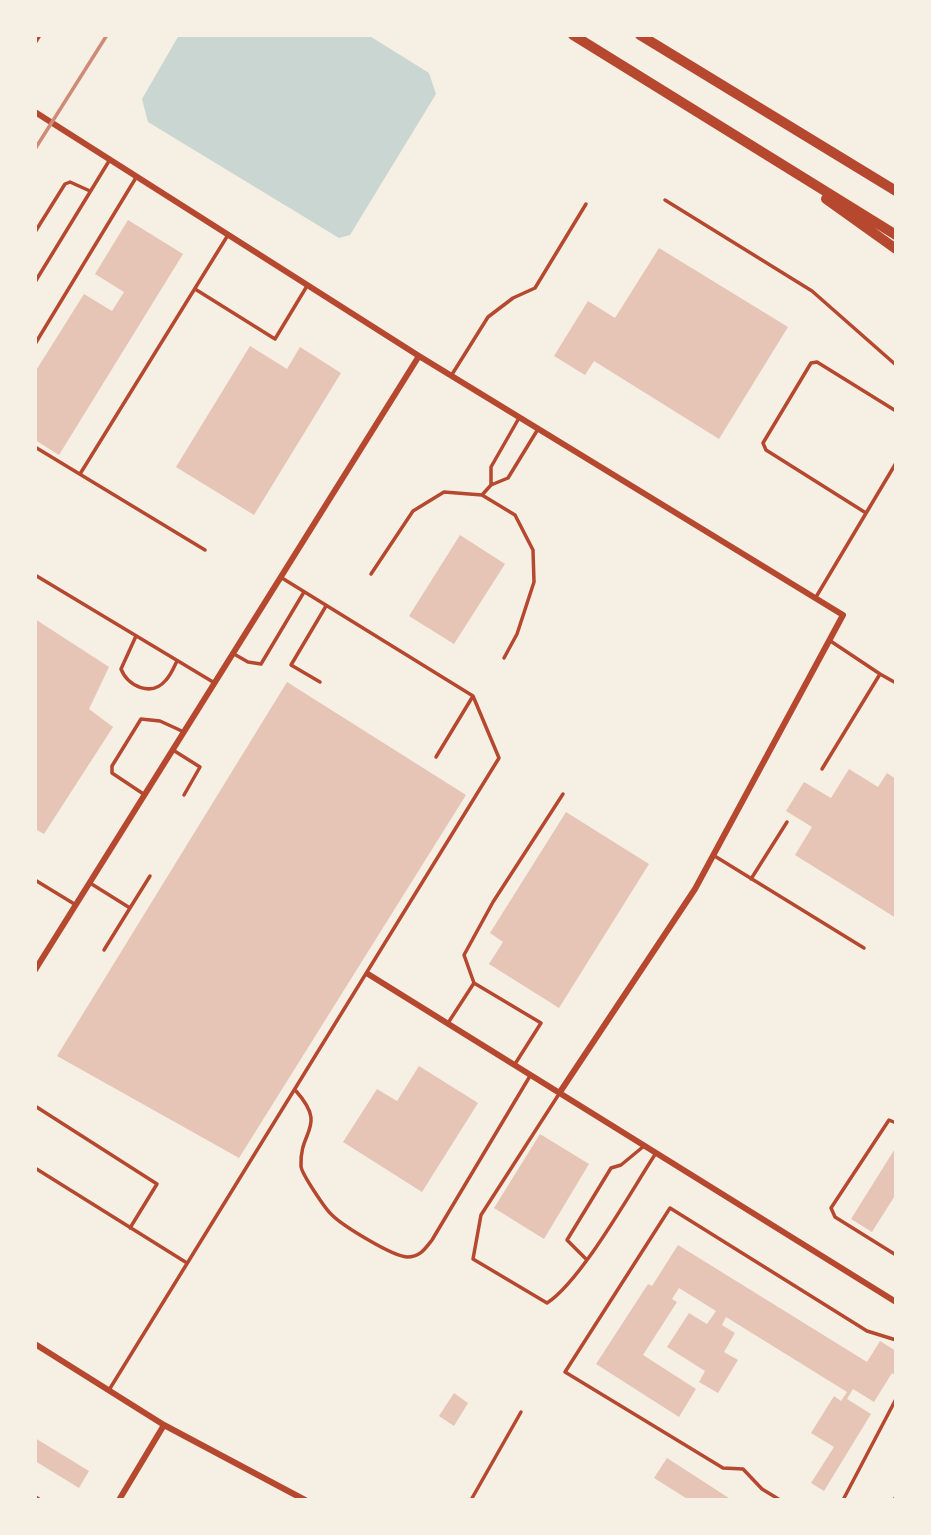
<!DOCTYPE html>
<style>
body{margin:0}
#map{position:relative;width:931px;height:1535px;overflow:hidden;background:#f6efe4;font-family:Ubuntu,sans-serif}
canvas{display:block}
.frame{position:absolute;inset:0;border:37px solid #f6efe4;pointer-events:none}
</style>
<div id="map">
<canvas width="931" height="1535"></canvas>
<div class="frame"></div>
</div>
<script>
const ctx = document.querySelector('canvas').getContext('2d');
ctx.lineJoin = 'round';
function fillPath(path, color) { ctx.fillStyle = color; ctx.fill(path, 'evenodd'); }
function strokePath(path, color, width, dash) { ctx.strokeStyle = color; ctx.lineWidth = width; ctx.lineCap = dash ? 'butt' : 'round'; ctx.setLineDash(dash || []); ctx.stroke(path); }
const water = new Path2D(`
 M179,35H368L429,73L436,94L350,235L339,238L148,122L142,99Z`);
const building = new Path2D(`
 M128,220L183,254L59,455L35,440V372L84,294L112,311L124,292L95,274Z
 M659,248L788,327L719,439L594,361L585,375L554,356L588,301L615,318Z
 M250,346L287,369L300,347L341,373L254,515L176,467Z
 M460,535L505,564L454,644L409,616Z
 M35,619L109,667L89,709L113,727L44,834L35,829Z
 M287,682L466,795L239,1158L57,1056Z
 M849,769L878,787L887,773L896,779V918L795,855L812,827L786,811L804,782L831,798Z
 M566,812L649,864L559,1008L489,964L503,942L490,933Z
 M419,1066L478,1103L422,1192L343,1142L377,1089L397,1101Z
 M540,1134L589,1164L544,1239L494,1208Z
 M896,1147V1194L872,1232L851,1219Z
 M678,1245L867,1362L880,1341L896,1351V1376L892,1373L874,1402L853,1389L847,1399L871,1414L824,1491L811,1483L834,1447L811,1433L834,1396L841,1401L847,1392L726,1317L722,1325L735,1333L724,1352L738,1360L718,1393L699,1382L705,1371L667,1347L689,1313L707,1324L716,1311L679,1288L672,1299L677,1302L643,1355L696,1389L679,1417L596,1364L648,1284L652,1286Z
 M454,1393L468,1403L454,1426L439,1416Z
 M35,1438L89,1471L79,1488L35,1461Z
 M667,1458L732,1500H689L654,1478Z`);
const service = new Path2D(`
 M35,43L40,35
 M665,200L812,291L896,365
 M35,232L65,184L70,182L90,191
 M35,282L109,161
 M195,289L275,339L307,286
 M35,344L137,176
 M451,376L488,317L513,298L535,288L586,204
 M519,418L491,467V485L508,478L538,429
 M35,447L205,550
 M80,474L228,235
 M482,495L515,515L533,550L534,582L517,634L504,658
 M866,513L766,450L763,443L811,363L817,362L896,411
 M371,574L413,511L444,492L482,495L491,485
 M35,575L213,682
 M282,578L473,696L436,757
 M816,597L896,463
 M136,636L121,669C128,687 152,697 166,680C171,675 174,667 177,661
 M829,640L880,674
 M234,654L248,662L261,664L304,592
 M320,682L291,665L326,606
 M173,750L200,767L184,795
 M822,769L880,674L896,683
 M145,795L112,773V766L141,719L160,721L184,732
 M713,855L864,948
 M751,879L787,822
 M35,880L76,905
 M90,883L130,908L104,950
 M130,908L150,876
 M474,983L464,955L493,902L563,794
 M448,1023L474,983L541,1023L515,1064
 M296,1091C328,1127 299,1130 301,1166C301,1173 326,1210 332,1215C343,1226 392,1256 407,1257C420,1257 425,1249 432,1240L530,1076
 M559,1094L481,1215L473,1259L547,1303C582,1280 631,1191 656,1153
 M35,1106L157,1184L130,1228
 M896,1123L889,1120L831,1208L835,1217L896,1255
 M35,1168L187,1263
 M586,1259L567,1240L611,1168L621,1165L644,1146
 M109,1390L499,758L473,696
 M471,1500L521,1412
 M780,1500L762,1489L743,1469L723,1468L565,1372L670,1208L867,1331L896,1340
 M843,1500L896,1399`);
const minor = new Path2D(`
 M35,112L419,356L843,615L695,889L560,1092
 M35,970L419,356
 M368,974L896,1302
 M35,1344L164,1425L305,1500
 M35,1498L38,1500
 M119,1500L164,1425
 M896,1500V1499`);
const motorway = new Path2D(`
 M573,35L896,235
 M640,35L896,191
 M826,199L896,249`);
const rail = new Path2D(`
 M35,149L107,35`);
fillPath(water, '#c9d6d2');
fillPath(building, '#e6c5b7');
strokePath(service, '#b5482f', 3.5);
strokePath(minor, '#b5482f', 6);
strokePath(motorway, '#b5482f', 10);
strokePath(rail, '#cf8b77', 3.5);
</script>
